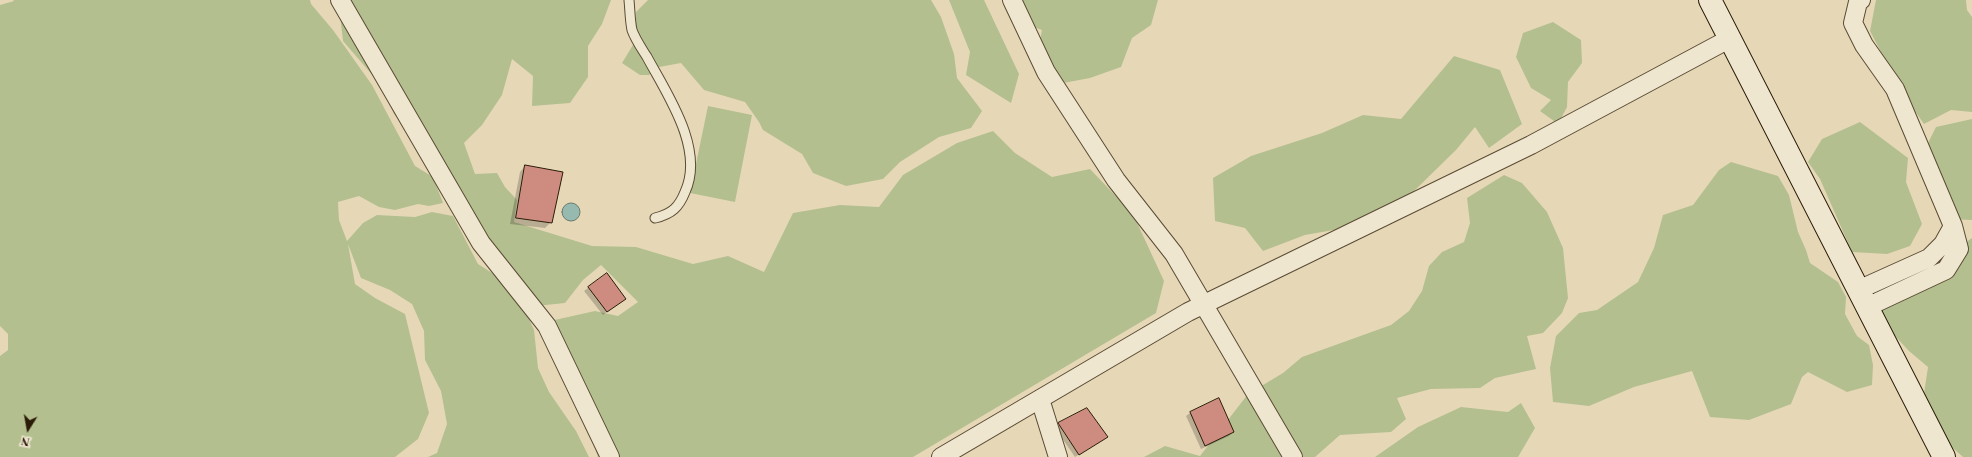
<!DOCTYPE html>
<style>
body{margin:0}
#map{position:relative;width:1972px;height:457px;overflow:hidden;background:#e6d8b7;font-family:"Libre Bodoni",serif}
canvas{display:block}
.north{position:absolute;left:8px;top:409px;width:40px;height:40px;-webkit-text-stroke:3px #efe6d0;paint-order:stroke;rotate:191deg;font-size:11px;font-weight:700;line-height:16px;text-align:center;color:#2b1c08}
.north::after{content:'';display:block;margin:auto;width:14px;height:18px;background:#2b1c08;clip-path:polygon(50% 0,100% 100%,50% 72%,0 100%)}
</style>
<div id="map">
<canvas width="1972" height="457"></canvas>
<div class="north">N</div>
</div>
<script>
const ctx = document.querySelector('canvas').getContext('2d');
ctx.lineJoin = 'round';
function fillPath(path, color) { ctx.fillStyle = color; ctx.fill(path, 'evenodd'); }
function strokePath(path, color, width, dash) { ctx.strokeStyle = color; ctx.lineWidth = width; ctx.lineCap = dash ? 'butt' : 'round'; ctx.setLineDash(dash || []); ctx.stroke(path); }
const green = new Path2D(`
 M13,0H310L311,4L333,30L372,85L415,166L433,177L443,203L429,206L418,204L395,210L379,207L359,196L338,202L339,220L347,241L363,223L377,215L415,217L432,212L453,216L478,264L500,278L519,297L534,330L538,368L549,392L576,431L589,457H428L437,453L447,424L441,391L425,360L424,331L412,304L390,290L361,278L348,244L355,284L375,298L405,314L429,413L418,439L395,457H0V356L8,350V334L0,326V5L14,1Z
 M349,0H611L602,24L588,46V77L570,103L532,106L533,76L512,59L502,95L482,125L464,143L475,174L497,173L505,187L517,200L514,222L592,246L636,247L693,264L728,256L764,272L793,213L840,205L879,207L903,175L957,143L993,131L1015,153L1052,177L1090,169L1133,214L1164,281L1156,313L913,457H598L550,321L595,311L618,316L638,302L601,265L583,280L565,303L536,306L497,262L422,145L394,114L380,84L343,41L339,6Z
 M648,0H931L941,17L954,54L957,78L982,111L971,128L939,137L900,162L883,179L846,186L813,173L802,154L763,130L759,122L745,102L704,90L681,63L659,67L649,75H640L622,63L636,40V12Z
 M949,0H984L1019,74L1011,103L966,75L970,52Z
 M1007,0H1158L1151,25L1132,38L1121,67L1090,78L1058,84L1038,51L1042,30L1017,21Z
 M1876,0H1966L1967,10L1972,17V112L1951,110L1924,124L1903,94L1870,31Z
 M1553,22L1581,40L1582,63L1568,82L1567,107L1558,124L1540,111L1551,100L1531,88L1516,57L1523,33Z
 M1454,56L1500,70L1522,124L1489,148L1475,127L1456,150L1414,191L1368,224L1305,235L1263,251L1245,228L1215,221L1213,178L1251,156L1322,133L1363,115L1401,119Z
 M708,106L752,115L735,202L690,193Z
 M1972,119V220L1948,219L1922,155L1936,127Z
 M1860,122L1908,158L1906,182L1922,224L1910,246L1887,254L1852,252L1820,179L1808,162L1822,139Z
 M1731,162L1778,176L1789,195L1798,232L1806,250L1810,263L1838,282L1846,297L1845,314L1857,336L1869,345L1873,365L1872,385L1847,392L1808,372L1802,377L1791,404L1749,420L1710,417L1692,371L1634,387L1589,406L1553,402L1550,368L1556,336L1579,313L1597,310L1638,282L1654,248L1663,215L1693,205L1719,170Z
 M1504,175L1522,183L1547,212L1563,248L1568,298L1562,313L1543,333L1527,336L1536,369L1495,378L1480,388L1431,389L1397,398L1406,419L1391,432L1340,435L1315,457H1144L1165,446L1200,456L1248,394L1283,373L1302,357L1391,325L1409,311L1422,291L1429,266L1442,252L1464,242L1470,223L1467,198Z
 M1972,238V457H1963L1945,441L1923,400L1928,367L1909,351L1883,323L1879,300L1890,273L1907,262L1941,259Z
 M1521,403L1535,428L1518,457H1375L1418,427L1461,407L1508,412Z`);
const water = new Path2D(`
 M562 212a9 9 0 1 1 18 0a9 9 0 1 1-18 0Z`);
const shadow = new Path2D(`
 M525,166L551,222L545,228L510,224L520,172Z
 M607,274L625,299L603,315L584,291Z
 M1087,409L1107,437L1075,457L1055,428Z
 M1190,413L1233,432L1229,436L1201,449L1186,416Z`);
const building = new Path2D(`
 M525,165L563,172L552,223L516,218Z
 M607,273L626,299L607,312L588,287Z
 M1219,398L1234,432L1205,446L1190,412Z
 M1087,408L1108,437L1079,455L1058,423Z`);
const lane = new Path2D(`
 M629,0C630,10 630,21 632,30C635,39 642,49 647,57C667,94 705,149 685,192C679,207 672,214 655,218`);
const street = new Path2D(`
 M340,0L481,243L547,326L610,457
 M1012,0L1046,72L1116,180L1174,254L1293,457
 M1861,0L1858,2L1853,23L1864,45L1895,89L1953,226
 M1858,290L1929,258L1943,244L1953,226L1959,249L1946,270L1867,307
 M1040,399L1058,457
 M941,457L1188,312L1531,145L1729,39`);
const secondary = new Path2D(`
 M1710,0L1944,457`);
fillPath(green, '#b4bf8f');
fillPath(water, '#96b9b0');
strokePath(water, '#6b7a6d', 1);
fillPath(shadow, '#0003');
fillPath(building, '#ce8b80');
strokePath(building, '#2b1c08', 1);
strokePath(lane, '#5a4b34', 11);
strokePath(street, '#5a4b34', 20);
strokePath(secondary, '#2b1c08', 24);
strokePath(lane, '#efe6d0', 9);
strokePath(street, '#efe6d0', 18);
strokePath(secondary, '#efe6d0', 22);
</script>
